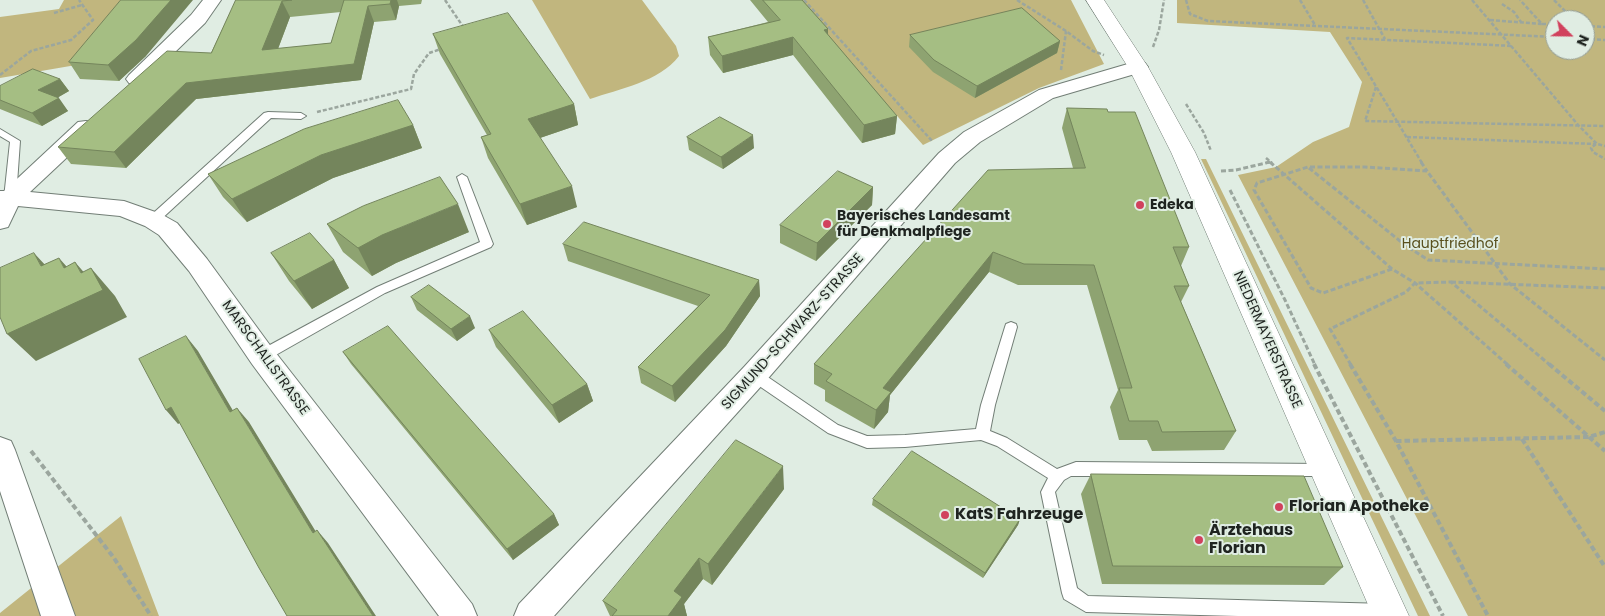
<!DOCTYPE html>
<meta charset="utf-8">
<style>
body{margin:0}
#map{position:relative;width:1605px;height:616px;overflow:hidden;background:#e0ede3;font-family:Poppins,sans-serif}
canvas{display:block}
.north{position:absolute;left:1545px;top:10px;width:50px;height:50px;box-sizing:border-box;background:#e0ede3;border:1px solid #939d95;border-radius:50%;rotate:113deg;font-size:14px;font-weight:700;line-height:20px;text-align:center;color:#1f2420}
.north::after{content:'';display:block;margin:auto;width:18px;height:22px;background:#d1415d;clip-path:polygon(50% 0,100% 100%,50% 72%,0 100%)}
</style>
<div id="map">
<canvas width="1605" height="616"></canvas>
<div class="north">N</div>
</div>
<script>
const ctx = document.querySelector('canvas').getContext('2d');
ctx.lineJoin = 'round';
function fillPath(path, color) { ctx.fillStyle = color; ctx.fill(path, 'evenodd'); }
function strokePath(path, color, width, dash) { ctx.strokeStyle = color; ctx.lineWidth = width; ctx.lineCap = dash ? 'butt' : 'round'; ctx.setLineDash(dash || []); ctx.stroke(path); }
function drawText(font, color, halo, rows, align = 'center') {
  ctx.font = font + ' Poppins,sans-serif'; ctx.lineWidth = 4; ctx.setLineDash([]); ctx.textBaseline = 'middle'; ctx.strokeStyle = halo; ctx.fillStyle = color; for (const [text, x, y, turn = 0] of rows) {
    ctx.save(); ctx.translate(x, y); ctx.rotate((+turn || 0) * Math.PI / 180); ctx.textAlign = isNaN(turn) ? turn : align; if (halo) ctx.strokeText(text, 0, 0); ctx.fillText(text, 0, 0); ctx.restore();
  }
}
const green = new Path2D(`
 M64,0H127L82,64L0,78V17L59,9Z
 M532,0H642L676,46L679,56C659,82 619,89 590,99Z
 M794,0H1071L1104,64L1039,88L923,145Z
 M1177,0H1605V616H1468L1238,175L1276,167L1313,142L1349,127L1362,82L1330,32L1177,23ZM1555,20H1585V50H1555Z
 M1201,159H1206L1430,616H1418Z
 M121,516L159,616H0V613Z`);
const pathFar2 = new Path2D(`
 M445,0L464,28
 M804,0L933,142
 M1017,0L1066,31L1093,51L1104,55
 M1186,0L1190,14L1208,21L1555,37
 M1300,0L1315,25
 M1363,0L1385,39
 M1472,0L1579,126L1597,144L1605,146
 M1554,0L1574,20
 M1502,4L1514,12L1521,22
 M54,13L82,5
 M1490,20L1542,24L1520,0
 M1542,24H1555
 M1585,26L1605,27
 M1585,31L1594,39
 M1585,39L1605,40
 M1153,47L1159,30L1164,0
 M1061,70L1066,31
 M0,75L31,51L71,40L93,20L79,0
 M1376,87L1365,121L1605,126
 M1186,104L1204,133L1211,151
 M317,112L411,89L414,74L429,53L441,49
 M1407,137L1596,144
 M1596,144L1591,148L1593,152L1605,159
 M1266,158L1272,163
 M1266,163L1270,162
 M1422,163L1347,38L1513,46`);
const pathFar1 = new Path2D(`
 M1270,162L1392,269L1415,283L1508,365
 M1421,162L1427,171
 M1309,168L1405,245L1428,260L1605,269
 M1221,171L1236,170L1270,162
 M1230,190L1285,300L1315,365
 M1392,269L1323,293L1311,288L1254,190L1257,183L1308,167H1365L1427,171L1510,284L1605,360
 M1451,282L1605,288
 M1351,365L1330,329L1406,292L1415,283L1451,282L1550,365`);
const path = new Path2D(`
 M1314,364L1443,616
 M1350,364L1396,441L1488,616
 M1506,364L1605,451
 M1549,364L1605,411
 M1522,439L1605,567
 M1396,441L1589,437L1605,432
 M31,451L114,558L151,616`);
const lane = new Path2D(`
 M268,112L301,113L306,116L301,119L271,118L157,223H149L147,220L149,217L264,113Z
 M0,129L20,141L16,198L10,202L4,198L10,142L0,136Z
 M462,174L467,177L493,244L491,247L385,293L267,360H257L255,356L257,352L377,287L480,242L457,177Z
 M1011,322L1016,324L1017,327L995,405L990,431L1007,438L1057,469L1076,462L1325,464L1330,466L1332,470L1330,474L1325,476H1071L1064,480L1055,492L1077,588L1088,596L1387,604L1393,606L1395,612L1394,616H1238L1086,612L1064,599L1062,593L1041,492L1048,478L997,446L981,440L905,447L867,448L828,433L749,379L747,375L749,371L754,370L759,371L838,425L867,436L905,435L976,429L981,405L1005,327L1006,324Z`);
const street = new Path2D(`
 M203,0H221L205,23L143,83L136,85L129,83L126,79L129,75L191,15Z
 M1138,61L1145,63L1148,67L1145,71L1053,98L980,142L955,163L764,383L554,616H514L519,604L744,367L939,153L964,132L1039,90Z
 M86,121L94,122L97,127L94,132L30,192L124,201L161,214L177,223L207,259L272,348L472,604L477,616H439L252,364L189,271L159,235L145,226L120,216L18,206L8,227L0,229V191H4L78,122Z
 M0,437L11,441L15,450L75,616H41L0,491Z`);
const secondary = new Path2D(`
 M1086,0H1104L1148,67L1195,152L1409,616H1373L1171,152L1128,67Z`);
const wall = new Path2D(`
 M236,0H422L421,4L399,6L396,20L374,22L361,80L196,99L126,168L71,164L58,147L211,53ZM341,12L331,43L278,49L290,17Z
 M750,0H802L828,29V35L897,116L895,134L862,143L793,55L723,73L710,55L708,37L768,22Z
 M433,34L574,104L578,125L540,138L577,207L527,225L488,158L481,137L487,135L440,54Z
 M910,35L1060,41L1057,53L975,98L933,72L909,47Z
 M146,56L119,81L80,79L69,62Z
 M60,79L69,91L57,98L68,111L42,126L0,109V86Z
 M1067,108L1108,112L1189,247L1181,266L1189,286L1181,302L1236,431L1224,450L1152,451L1147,440H1119L1110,407L1118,390L1087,285H1018L989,272L890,395L888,412L874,429L825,401V390L814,384V364L1073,168L1062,128Z
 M413,125L422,148L333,178L247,222L223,197L208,174Z
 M687,137L754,148L723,169L689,150Z
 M873,187L872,205L816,261L780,243V225Z
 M327,224L469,232L396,263L372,276L343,252Z
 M563,244L759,280L760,296L726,346L675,402L641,383L638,367L698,306L568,261Z
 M271,253L334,260L349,288L312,309L289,281Z
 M411,297L475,328L457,341L417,310Z
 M489,330L587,384L593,401L559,423L496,347Z
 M343,352L554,514L559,525L513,560L351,364Z
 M1091,474L1343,567L1324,585L1102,584L1081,494Z
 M784,489L712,585L703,579L684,604L687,616H610L603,601Z
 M873,499L1020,519L1018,525L983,578L872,505Z`);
const shadedWall = new Path2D(`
 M171,0H193L146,56L119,81L108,65Z
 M391,0H397L399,6L396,20L390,4Z
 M282,1L290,17L271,67L262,50Z
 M368,6L374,22L361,80L196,99L126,168L114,152L186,83L354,64Z
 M828,29V46L824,30Z
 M793,37V55L723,73L722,56Z
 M1060,41L1057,53L975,98L977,86Z
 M60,79L69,91L48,103L38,90Z
 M59,98L68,111L42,126L32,113Z
 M574,104L578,125L534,140L528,119Z
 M897,116L895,134L862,143L864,125Z
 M413,125L422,148L333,178L247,222L232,199L321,155Z
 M753,135L754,148L723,169L721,157Z
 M572,186L577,207L527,225L520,204Z
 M873,187L872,205L816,261L817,243Z
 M458,204L469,232L396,263L372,276L358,248L382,235Z
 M993,252L989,272L890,395L888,412L874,429L876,410L883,388Z
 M34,253L60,281L41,266Z
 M59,258L84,286L64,268Z
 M334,260L349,288L312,309L294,281Z
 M75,262L100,291L91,268L115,296L127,317L36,361L7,334L81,273Z
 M759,280L760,296L726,346L675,402L672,386Z
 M470,316L475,328L457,341L451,329Z
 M186,336L198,351L242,426L230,412Z
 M587,384L593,401L559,423L552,405Z
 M171,407L184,421L178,424L166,410Z
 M237,408L249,422L324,545L313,533Z
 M783,466L784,489L712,585L708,564Z
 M554,514L559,525L513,560L507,549Z
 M1020,519L1018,525L983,578L985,573Z
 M317,530L328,543L376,616H373Z
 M699,558L703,579L684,604L687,616H668L674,591Z`);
const building = new Path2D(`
 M121,0H171L136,40L108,65L69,62Z
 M236,0H292L282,1L262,50L331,43L344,0H391L390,4L368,6L354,64L186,83L114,152L58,147L167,51L211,53Z
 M763,0H802L828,29L824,30L897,116L864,125L793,37L722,56L708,37L780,20Z
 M1022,8L1060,41L977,86L934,60L910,35Z
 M508,13L574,104L528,119L572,186L520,204L481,137L491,134L433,34Z
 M33,69L60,79L38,90L59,98L32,113L0,100V86Z
 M398,100L413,125L321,155L232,199L208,174L304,129Z
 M1067,108L1107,109L1108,112H1135L1189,247H1173L1189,286H1174L1236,431L1162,432L1158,421H1129L1119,388H1132L1094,265L1024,264L993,252L883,388L891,392L876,410L826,381L832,374L814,364L988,170L1085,168Z
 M720,117L753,135L721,157L687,137Z
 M838,171L873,187L817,243L780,225Z
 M440,177L458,204L382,235L358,248L327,224L363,206Z
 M584,222L759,280L725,330L672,386L638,367L710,295L563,244Z
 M310,233L334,260L294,281L271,253Z
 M34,253L41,266L59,258L64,268L75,262L81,273L91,268L103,290L7,334L0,317V268Z
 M429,285L470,316L451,329L411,297Z
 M523,311L587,384L552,405L489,330Z
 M388,326L554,514L507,549L343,352Z
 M186,336L230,412L237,408L313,533L317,530L373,616H287L259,568L171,407L166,410L139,359Z
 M736,440L783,466L708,564L699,558L674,591L682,597L668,616H612L617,610L603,601Z
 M912,451L1020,519L985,573L873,499Z
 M1091,474L1304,476L1343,567L1113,566Z`);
const markers = [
 [1140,205,5,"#d1415d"],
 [827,224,5,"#d1415d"],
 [1279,507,5,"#d1415d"],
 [945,515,5,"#d1415d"],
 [1199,540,5,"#d1415d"]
];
const poiNames = [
 ["Edeka",1150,205],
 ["Bayerisches Landesamt",837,216],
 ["für Denkmalpflege",837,232]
];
const parkNames = [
 ["Hauptfriedhof",1450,244]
];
const streetNames = [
 ["SIGMUND-SCHWARZ-STRASSE",793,332,-48],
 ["NIEDERMAYERSTRASSE",1267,340,66],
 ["MARSCHALLSTRASSE",265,358,54]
];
const nearPoinames = [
 ["Florian Apotheke",1289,507],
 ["KatS Fahrzeuge",955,515],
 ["Ärztehaus",1209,531],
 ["Florian",1209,549]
];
fillPath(green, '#c1b67e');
strokePath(lane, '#727e76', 2);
strokePath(street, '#727e76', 2);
strokePath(secondary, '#727e76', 1);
strokePath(pathFar2, '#9ba69e', 2.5, [4, 2]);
strokePath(pathFar1, '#9ba69e', 3, [5, 2.5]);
strokePath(path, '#9ba69e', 4, [5.5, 3]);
fillPath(lane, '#fff');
fillPath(street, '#fff');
fillPath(secondary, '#fff');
fillPath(wall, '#8ea371');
fillPath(shadedWall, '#74855c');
fillPath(building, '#a5be83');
strokePath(building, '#74855c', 1);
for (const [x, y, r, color] of markers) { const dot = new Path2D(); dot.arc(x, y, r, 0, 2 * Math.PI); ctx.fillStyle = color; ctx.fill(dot); strokePath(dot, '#e0ede3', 2); }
drawText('bold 14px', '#1f2420', '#e0ede3', poiNames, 'left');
drawText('14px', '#59501e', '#e0ede3', parkNames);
drawText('14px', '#1f2420', '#e0ede3', streetNames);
drawText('bold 16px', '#1f2420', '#e0ede3', nearPoinames, 'left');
</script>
